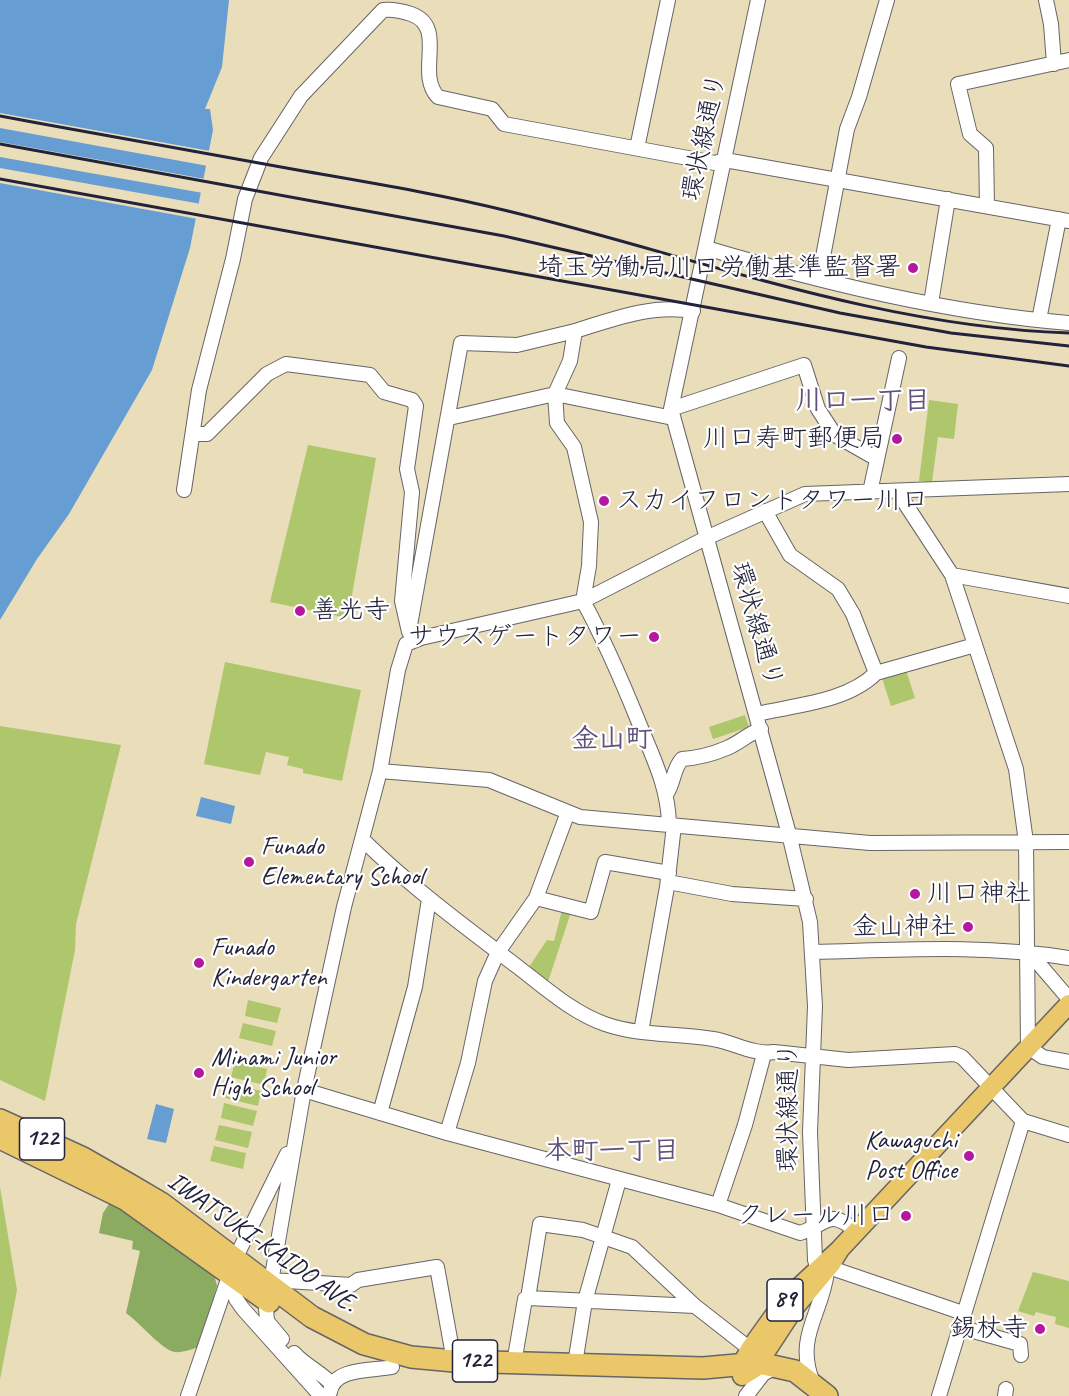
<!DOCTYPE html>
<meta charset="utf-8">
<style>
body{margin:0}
canvas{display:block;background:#e9deb9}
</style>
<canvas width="1069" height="1396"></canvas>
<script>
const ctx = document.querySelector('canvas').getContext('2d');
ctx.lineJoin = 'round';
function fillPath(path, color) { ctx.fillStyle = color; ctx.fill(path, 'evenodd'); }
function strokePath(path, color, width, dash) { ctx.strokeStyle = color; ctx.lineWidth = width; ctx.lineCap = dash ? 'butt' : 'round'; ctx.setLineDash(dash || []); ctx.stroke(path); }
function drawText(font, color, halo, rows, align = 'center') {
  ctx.font = font + ' Caveat,"Klee One",sans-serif'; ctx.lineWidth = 4.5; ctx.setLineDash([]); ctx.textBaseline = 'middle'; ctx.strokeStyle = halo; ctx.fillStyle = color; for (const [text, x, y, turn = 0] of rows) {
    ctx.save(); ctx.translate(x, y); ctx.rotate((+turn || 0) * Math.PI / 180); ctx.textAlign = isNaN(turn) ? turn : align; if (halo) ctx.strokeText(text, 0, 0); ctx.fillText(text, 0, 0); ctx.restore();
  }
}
const green = new Path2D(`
 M929,400L958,404L954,439L938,437L932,482L919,481Z
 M308,445L376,458L348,618L270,602Z
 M225,662L361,690L342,781L303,773V769L287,765L289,757L266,752L260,775L204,764Z
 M905,667L915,698L891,706L881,675Z
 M745,715L749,727L713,739L709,727Z
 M0,726L121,745L76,924L75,950L45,1101L0,1080Z
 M562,910L571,912L548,982L529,967L547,940L554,941Z
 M248,1000L281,1008L277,1023L245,1016Z
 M243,1023L276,1031L272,1046L239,1038Z
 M235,1061L267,1069L264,1085L231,1077Z
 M229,1083L261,1091L258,1106L225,1098Z
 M224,1103L257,1111L253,1126L221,1118Z
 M219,1125L252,1132L248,1148L215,1140Z
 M214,1146L246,1153L243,1169L210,1161Z
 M0,1187L17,1290L0,1380Z
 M1033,1272L1069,1281V1328L1055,1324L1056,1317L1036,1312L1034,1316L1018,1311Z`);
const forest = new Path2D(`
 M111,1201L214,1274L217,1286L199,1347C192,1349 182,1353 175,1352C163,1351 139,1322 126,1313L140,1251L132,1249L133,1241L99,1233L103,1213Z`);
const water = new Path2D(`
 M0,0H229L222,67L205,109H210L213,130L190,248L152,370L69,514L37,559L0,620Z
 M201,797L235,806L231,824L196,816Z
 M156,1104L174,1109L166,1143L147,1139Z`);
const pier = new Path2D(`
 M0,113L210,151L208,166L0,128Z
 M0,142L205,179L203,193L0,157Z
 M0,168L201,204L198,219L0,183Z`);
const minor = new Path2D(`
 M758,0L671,409L789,834L810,922L815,1006L810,1132L815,1260L818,1270
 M1046,0L1051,24L1054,64
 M637,148L668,0
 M987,206L986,148L970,134L958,84L1069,60
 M706,248C824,283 947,313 1069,323
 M819,278L847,129L859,97L887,0
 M931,303L948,199
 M1039,320L1059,219
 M671,409L804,365L818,409L835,435L877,459
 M449,418L555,394L673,418
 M193,434H207L267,374L286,364L370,375L384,392L412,400L416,406L407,469L412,492L402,601L409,632
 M184,490L199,390L233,259L245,199L261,158L301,96L383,10C393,9 402,11 411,14C448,27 415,73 438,97L492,109L504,124L715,163L725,160L1069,221
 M897,491L952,575L1016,769L1026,842L1028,1047L1043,1057L1069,1062
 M870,492L899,358
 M765,511L790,555L838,589L853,614L876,673
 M952,575L1069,596
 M410,625L461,343L517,345L575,331
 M757,714C795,705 847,702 876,673L975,645
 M380,771L489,780L580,817L870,843L1069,842
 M667,793C674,782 673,769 682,759C697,758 713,754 727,748C739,743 748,734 761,729
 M669,824C668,786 653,758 639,723C622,681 605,641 583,601L589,566L591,522L574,447L557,423L555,394L570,361L575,331C613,319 652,304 693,311
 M363,840C411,887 464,926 518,967C544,987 573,1013 605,1024C639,1036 677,1033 713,1039C733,1042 753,1055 774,1052L848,1060L955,1054L962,1057L1023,1121L1069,1135
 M668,882L732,894L806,899
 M536,898L591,912L605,862L669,873
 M1028,951L1069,999
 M814,952C899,950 984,944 1069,958
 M641,1032L667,887L674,825
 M304,1090L447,1133L718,1205L800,1233C830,1223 827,1208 857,1231
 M380,1113L415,987L429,899
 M447,1133L468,1063L485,981L498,952L536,898L568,812
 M718,1205L745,1125L764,1054
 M831,1264L837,1270L963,1313
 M230,1277L236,1299L243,1309L321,1396
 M271,1280L351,1285L358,1280L437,1267L454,1361
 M271,1282L304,1090L344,907L380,771L398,670L406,644L421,638L583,601L706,538L805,494L1069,484
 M528,1298L695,1306
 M266,1308L267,1321L282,1339
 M959,1327L1020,1344L1021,1355
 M294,1353C305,1366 326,1375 331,1384
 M514,1363L525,1299L528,1298L540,1224L583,1230L632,1247L695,1306L750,1349
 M575,1364L585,1301L619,1180
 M813,1383C794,1336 823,1313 827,1271
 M330,1392C334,1367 373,1371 392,1367
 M188,1396L235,1259L287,1154
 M746,1396L763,1374L777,1366
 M939,1396L1023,1121
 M1005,1396L1006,1389`);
const major = new Path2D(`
 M840,1249L831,1264L795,1307L755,1368L742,1376L743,1362L750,1349L785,1300L840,1249L1069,1004`);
const highway = new Path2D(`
 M0,1120L83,1158L132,1186L161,1203L312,1317L364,1344L411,1357L454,1361L703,1368L759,1363L795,1371L827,1396
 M0,1138L125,1199L269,1302`);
const rail = new Path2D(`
 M0,116C97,134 194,151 292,169C366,182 440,194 512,212C696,257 878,327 1069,333
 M0,144L504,236L840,313L951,333L1069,346
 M0,179L926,347L1069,366`);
const markers = [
 [913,268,6,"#b5179e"],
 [897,439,6,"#b5179e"],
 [604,501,6,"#b5179e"],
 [300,611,6,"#b5179e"],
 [654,637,6,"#b5179e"],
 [249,862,6,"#b5179e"],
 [915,894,6,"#b5179e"],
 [968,927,6,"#b5179e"],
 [199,963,6,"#b5179e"],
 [199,1073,6,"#b5179e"],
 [969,1156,6,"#b5179e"],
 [906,1216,6,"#b5179e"],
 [1040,1329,6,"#b5179e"]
];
const shields = [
 [42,1139,45],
 [785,1300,36],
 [475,1361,45]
];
const shieldNames = [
 ["122",42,1139],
 ["89",785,1300],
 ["122",475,1361]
];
const streetNames = [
 ["環状線通り",705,137,-78],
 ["環状線通り",756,625,74],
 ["環状線通り",789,1107,-90],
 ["IWATSUKI-KAIDO AVE.",262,1243,35]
];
const poiNames = [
 ["埼玉労働局川口労働基準監督署",901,268],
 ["川口寿町郵便局",885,439],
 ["スカイフロントタワー川口",616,501,"left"],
 ["善光寺",312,611,"left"],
 ["サウスゲートタワー",642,637],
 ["Funado",261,847,"left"],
 ["Elementary School",261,877,"left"],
 ["川口神社",927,894,"left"],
 ["金山神社",956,927],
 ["Funado",211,948,"left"],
 ["Kindergarten",211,978,"left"],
 ["Minami Junior",211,1058,"left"],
 ["High School",211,1088,"left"],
 ["Kawaguchi",957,1141],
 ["Post Office",957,1171],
 ["クレール川口",894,1216],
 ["錫杖寺",1028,1329]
];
const neighbourhoodNames = [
 ["川口一丁目",863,402],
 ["金山町",612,740],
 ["本町一丁目",612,1152]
];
fillPath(green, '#aec66c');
fillPath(forest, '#8aab60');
fillPath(water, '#669ed4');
fillPath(pier, '#e9deb9');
strokePath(minor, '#686467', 16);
strokePath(major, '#686467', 21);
strokePath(highway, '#686467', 24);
strokePath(minor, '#fff', 14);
strokePath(major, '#eac769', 18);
strokePath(highway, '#eac769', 21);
strokePath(rail, '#22223b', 3);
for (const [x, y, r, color] of markers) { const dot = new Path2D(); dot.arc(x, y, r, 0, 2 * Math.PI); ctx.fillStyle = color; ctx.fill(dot); strokePath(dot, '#fff', 2); }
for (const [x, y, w] of shields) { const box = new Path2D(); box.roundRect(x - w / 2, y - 21, w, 42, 4.5); ctx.fillStyle = '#fff'; ctx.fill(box); strokePath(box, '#22223b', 1.5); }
drawText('bold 24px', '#22223b', null, shieldNames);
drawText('26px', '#22223b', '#fff', streetNames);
drawText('26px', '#22223b', '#fff', poiNames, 'right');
drawText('bold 27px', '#61527c', '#fff', neighbourhoodNames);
</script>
